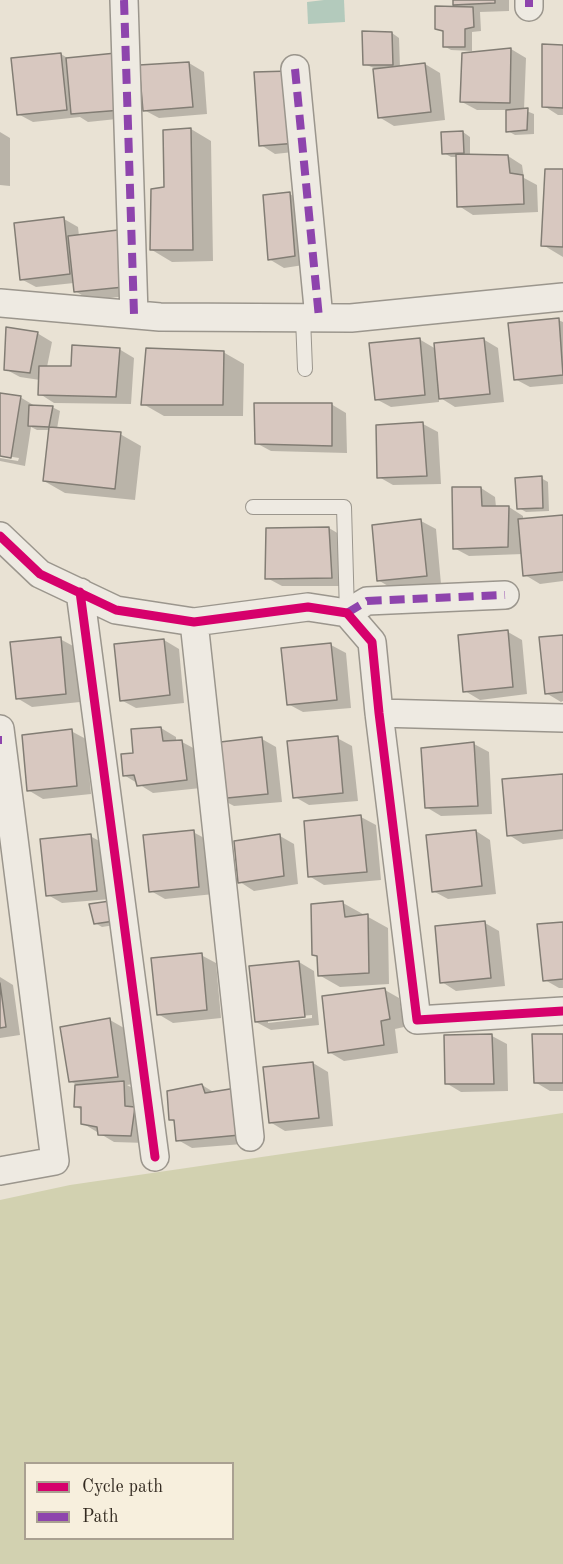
<!DOCTYPE html>
<style>
body{margin:0}
#map{position:relative;width:563px;height:1564px;overflow:hidden;background:#e9e2d4;font-family:"Old Standard TT",serif}
canvas{display:block}
.legend{position:absolute;left:24px;top:1462px;width:210px;height:78px;box-sizing:border-box;background:#f7efdd;border:2px solid #a9a091;margin:0;padding:8px 10px;list-style:none;font-size:18px;color:#332a20}
.legend li{display:flex;align-items:center;gap:12px;height:30px}
.legend b{width:30px;border:2px solid #a9a091}
</style>
<div id="map">
<canvas width="563" height="1564"></canvas>
<ul class="legend">
<li><b style="height:8px;background:#d6006c"></b>Cycle path</li>
<li><b style="height:8px;background:#8e44ad"></b>Path</li>
</ul>
</div>
<script>
const ctx = document.querySelector('canvas').getContext('2d');
ctx.lineJoin = 'round';
function fillPath(path, color) { ctx.fillStyle = color; ctx.fill(path, 'evenodd'); }
function strokePath(path, color, width, dash) { ctx.strokeStyle = color; ctx.lineWidth = width; ctx.lineCap = dash ? 'butt' : 'round'; ctx.setLineDash(dash || []); ctx.stroke(path); }
const green = new Path2D(`
 M563,1113V1564H0V1200L70,1185ZM26,1464H232V1538H26Z`);
const water = new Path2D(`
 M324,0H344L345,22L308,24L307,2Z`);
const shadow = new Path2D(`
 M454,0H509V11L480,12L481,31L472,32V51L451,50L444,46L445,33L436,28L460,8L454,5Z
 M392,33L399,38L400,68L425,64L440,73L445,120L394,126L379,117L374,68L364,64Z
 M563,46V115H558L544,106Z
 M511,49L526,58L524,110L534,114V134L515,135L508,131L507,110H477L462,102L463,54Z
 M61,54L69,59L136,117L88,122L80,117L33,122L18,114Z
 M189,63L204,72L207,114L159,118L144,110Z
 M256,74L312,150L275,154L261,145Z
 M191,129L211,141L213,261L172,262L152,250Z
 M0,132L10,138V186L0,185Z
 M463,132L470,137V156H508L522,165L524,178L537,185L538,212L473,215L459,206L458,157H451L444,153Z
 M563,171V257L543,245Z
 M290,194L305,202L310,264L284,268L269,259Z
 M64,219L78,227L79,236L138,295L90,300L75,291L74,283L36,287L21,279Z
 M558,320L563,322V384L530,387L515,379Z
 M37,333L52,342L47,367L72,368L119,349L134,358L131,404L54,403L40,394V380L20,377L5,369Z
 M419,339L436,349L483,339L498,348L504,402L455,407L439,397V402L391,407L376,399Z
 M223,352L244,364L243,416H164L143,404Z
 M0,395L20,397L35,406L52,407L60,411L57,429L120,434L141,446L135,500L65,493L44,481L51,430H37L31,427L25,466L0,461V458L18,461L19,458L0,455Z
 M331,404L346,413L347,453L271,451L256,443Z
 M423,424L438,432L441,484L393,485L379,477Z
 M541,478L548,482L549,511L526,512L519,508Z
 M481,488L495,497L496,507H509L523,516V520L563,516V581L540,584L525,575L523,554L469,556L454,548Z
 M421,521L436,529L441,584L393,589L378,580Z
 M329,528L344,537L346,586H282L267,578Z
 M508,632L522,640L527,694L480,700L465,691Z
 M563,637V701L561,702L546,693Z
 M60,639L75,647L80,702L32,707L17,698Z
 M164,640L179,649L184,703L136,708L121,700Z
 M331,645L346,653L351,708L303,712L288,704Z
 M161,728L176,737V742H182L197,750L201,788L153,793L124,775L135,754Z
 M71,731L86,739L91,794L43,799L28,790Z
 M337,738L352,746L358,801L309,805L295,797Z
 M262,739L276,747L282,802L234,806L219,798Z
 M474,744L489,752L492,814L441,816L426,807Z
 M563,776V839L523,844L509,835Z
 M361,817L376,825L381,880L324,885L309,876Z
 M476,831L490,840L496,894L448,899L433,891Z
 M193,832L208,840L214,894L165,899L151,891Z
 M90,836L105,844L111,899L62,903L48,895Z
 M280,836L294,844L298,884L254,891L240,882Z
 M343,903L388,928L389,984L340,987L319,975V957L313,954Z
 M90,905L121,924L102,927L95,923Z
 M485,923L499,931L505,986L456,991L442,982Z
 M563,923V988H559L545,980Z
 M201,955L216,963L221,1018L173,1023L158,1014Z
 M299,962L314,971L319,1025L271,1030L256,1022ZM312,1015V1018L268,1023V1019Z
 M0,977L13,985L20,1035L0,1038Z
 M385,990L399,998L404,1027L395,1029L398,1053L344,1061L329,1052Z
 M110,1020L124,1028L133,1084L127,1085L138,1091L146,1143L114,1142L82,1123L83,1111L75,1106L77,1085L70,1081Z
 M563,1035V1091H550L535,1082Z
 M492,1036L507,1044L508,1091L461,1092L446,1083Z
 M313,1063L328,1072L333,1126L285,1131L270,1122Z
 M202,1085L215,1093L255,1143L192,1148L178,1140L176,1123L170,1119Z`);
const building = new Path2D(`
 M453,0H495V3L453,5Z
 M435,6L473,7L474,27L465,29V47H443V31L435,29Z
 M362,31L392,32L393,65H363Z
 M542,44L563,45V108L542,107Z
 M511,48L510,103L460,102L462,53Z
 M61,53L67,110L17,115L11,58Z
 M116,53L122,110L71,114L66,58Z
 M189,62L193,107L143,111L139,65Z
 M425,63L431,112L378,118L373,69Z
 M290,71L298,143L259,146L254,72Z
 M528,108L527,130L506,132V110Z
 M191,128L193,250H150L151,189L164,187L163,130Z
 M463,131L464,153L442,154L441,132Z
 M456,154L508,155L510,173L523,175L524,204L457,207Z
 M545,169H563V247L541,246Z
 M290,192L295,256L268,260L263,195Z
 M64,217L70,274L20,280L14,223Z
 M118,230L124,287L74,292L68,236Z
 M559,318L563,375L514,380L508,323Z
 M6,327L38,332L30,373L4,370Z
 M420,338L425,395L375,400L369,343Z
 M484,338L490,394L439,399L434,343Z
 M72,345L120,348L116,397L38,395L39,366H71Z
 M146,348L224,351L223,405H141Z
 M0,393L21,396L11,458L0,456Z
 M254,403H332V446L255,444Z
 M29,405L53,406L49,427L28,426Z
 M423,422L427,476L377,478L376,425Z
 M49,427L121,432L115,489L43,481Z
 M542,476L543,508L517,509L515,478Z
 M452,487H481L482,506H509L508,547L453,549Z
 M563,515V572L523,576L518,519Z
 M421,519L427,576L377,581L372,525Z
 M329,527L332,578L265,579L266,528Z
 M508,630L513,687L463,692L458,635Z
 M563,635V692L545,694L539,637Z
 M61,637L66,694L16,699L10,642Z
 M164,639L170,695L120,701L114,644Z
 M331,643L337,700L287,705L281,648Z
 M161,727L163,741L182,740L187,780L137,786L134,775L123,776L121,754L133,753L131,729Z
 M72,729L77,786L27,791L22,735Z
 M338,736L343,793L293,798L287,741Z
 M262,737L268,794L217,799L212,743Z
 M474,742L478,806L425,808L421,748Z
 M563,774V830L507,836L502,779Z
 M361,815L367,872L308,877L304,821Z
 M194,830L199,887L149,892L143,835Z
 M476,830L482,886L432,892L426,835Z
 M91,834L97,891L46,896L40,839Z
 M280,834L284,876L238,883L234,841Z
 M110,901L114,921L94,924L89,904Z
 M343,901L345,917L368,914L369,973L318,976L317,956L312,955L311,904Z
 M485,921L491,978L440,983L435,926Z
 M563,922V979L543,981L537,924Z
 M202,953L207,1010L157,1015L151,958Z
 M299,961L305,1017L255,1022L249,966Z
 M0,983L6,1027L0,1028Z
 M385,988L390,1019L381,1021L384,1045L328,1053L322,996Z
 M110,1018L118,1077L69,1082L60,1027Z
 M492,1034L494,1084H445L444,1035Z
 M532,1034H563V1083H534Z
 M313,1062L319,1118L269,1123L263,1067Z
 M124,1081L125,1106L135,1107L131,1136L98,1135L97,1127L81,1124V1107H74L75,1085Z
 M202,1084L205,1093L236,1088L240,1135L176,1141L174,1120H169L167,1091Z`);
const service = new Path2D(`
 M303,318L305,369
 M253,507H344L347,613`);
const minor = new Path2D(`
 M124,0L134,314
 M529,7V0
 M295,69L319,318
 M0,303L160,317L351,318L563,297
 M0,536L40,574L116,610L194,622L308,607L347,613L372,642L379,713L417,1020L563,1011
 M80,592L155,1157
 M347,613L367,601L505,595
 M194,622L250,1137
 M379,713L563,718
 M0,729L55,1161L0,1171`);
const quiet = new Path2D(`
 M124,0L134,314
 M529,7V0
 M295,69L319,318
 M347,613L367,601L505,595
 M0,740H2`);
const cycleway = new Path2D(`
 M0,536L40,574L116,610L194,622L308,607L347,613L372,642L379,713L417,1020L563,1011
 M80,592L155,1157`);
fillPath(green, '#d2d1b0');
fillPath(water, '#b3cabc');
fillPath(shadow, '#0003');
fillPath(building, '#d8c8c0');
strokePath(building, '#827d74', 1.5);
strokePath(service, '#9b968d', 16);
strokePath(minor, '#9b968d', 30);
strokePath(service, '#eeeae2', 14);
strokePath(minor, '#eeeae2', 27);
strokePath(quiet, '#8e44ad', 8, [15, 8]);
strokePath(cycleway, '#d6006c', 9);
</script>
